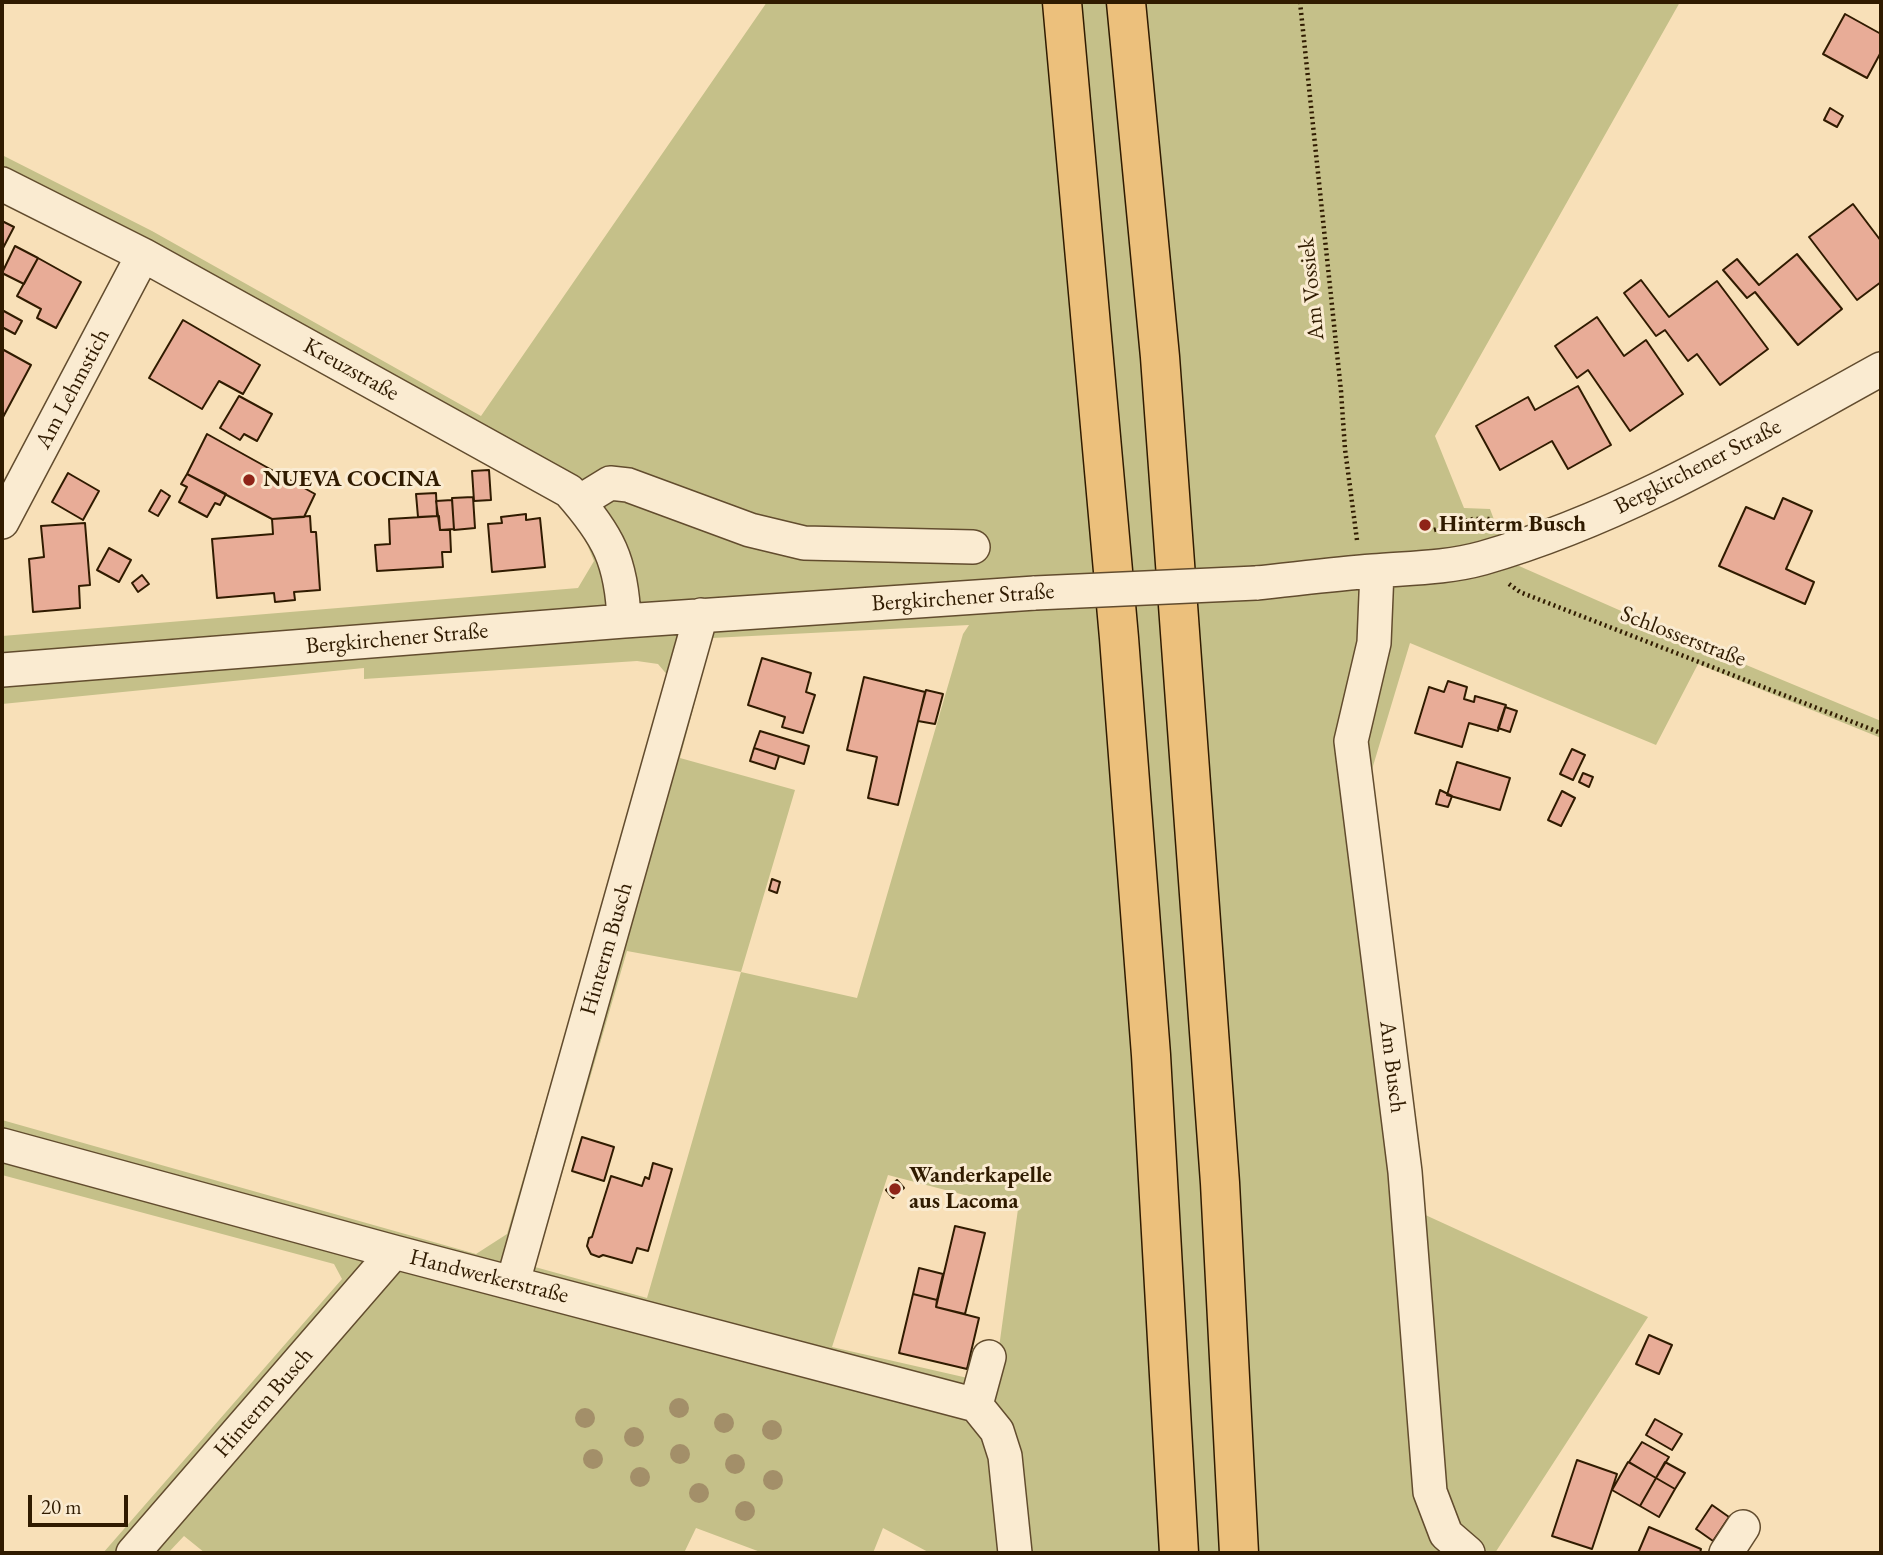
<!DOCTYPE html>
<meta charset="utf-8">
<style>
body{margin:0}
#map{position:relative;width:1883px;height:1555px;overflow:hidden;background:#f8e0b8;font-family:"EB Garamond",serif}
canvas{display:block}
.frame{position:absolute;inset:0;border:4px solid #301b00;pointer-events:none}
.scale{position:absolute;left:28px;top:1495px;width:100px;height:32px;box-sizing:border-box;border:4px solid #301b00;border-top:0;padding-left:9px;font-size:21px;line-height:24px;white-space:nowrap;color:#301b00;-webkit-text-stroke:5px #faebd1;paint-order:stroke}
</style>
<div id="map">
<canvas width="1883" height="1555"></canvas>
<div class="frame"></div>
<div class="scale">20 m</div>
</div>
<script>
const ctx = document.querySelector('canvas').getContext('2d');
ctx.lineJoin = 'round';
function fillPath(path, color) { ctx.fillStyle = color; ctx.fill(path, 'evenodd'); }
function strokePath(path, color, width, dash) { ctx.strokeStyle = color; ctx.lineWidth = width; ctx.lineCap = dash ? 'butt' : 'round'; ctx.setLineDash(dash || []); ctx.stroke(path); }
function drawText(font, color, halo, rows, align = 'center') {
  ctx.font = font + ' "EB Garamond",serif'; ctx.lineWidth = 6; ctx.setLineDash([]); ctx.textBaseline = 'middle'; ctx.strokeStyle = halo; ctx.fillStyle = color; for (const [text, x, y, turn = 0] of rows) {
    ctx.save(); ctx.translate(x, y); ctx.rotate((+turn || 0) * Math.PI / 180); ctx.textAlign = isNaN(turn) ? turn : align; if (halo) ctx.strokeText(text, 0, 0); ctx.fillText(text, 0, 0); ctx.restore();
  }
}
const green = new Path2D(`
 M767,2H1680L1435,436L1464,508L1490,509L1510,562L1703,647L1881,721V738L1698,664L1656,745L1410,643L1370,776L1421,1213L1648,1317L1495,1553H930L883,1528L873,1553H763L696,1528L684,1553H205L184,1536L168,1553H103L342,1279L334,1264L2,1175V1120L476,1254L507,1234L669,677L658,664L637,661L364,679V668L2,704V636L578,588L594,561L577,520L560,501L135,266L2,199V155L152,231L481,416ZM969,625L963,634L857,998L741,972L795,790L680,758L712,638ZM627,951L741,972L647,1298L535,1267ZM888,1175L1018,1209L994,1384L832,1347Z`);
const building = new Path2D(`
 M1845,14L1881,34V52L1867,78L1823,54Z
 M1830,108L1843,116L1837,127L1824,120Z
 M1853,204L1881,241V282L1857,300L1809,237Z
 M2,221L14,227L2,250Z
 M15,246L38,258L24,284L2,273Z
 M1797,254L1842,309L1798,345L1755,292L1747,298L1723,270L1737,259L1759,285Z
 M38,258L81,282L56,328L37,318L41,309L17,296Z
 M1641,280L1669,317L1717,281L1768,349L1720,385L1697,354L1688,361L1665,330L1656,336L1624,293Z
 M2,310L22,321L15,334L2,327Z
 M1597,317L1624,356L1646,340L1683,394L1630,431L1588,370L1577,378L1555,346Z
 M183,320L260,365L243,394L219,381L202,409L149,378Z
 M2,349L31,365L2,419Z
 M1578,386L1611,445L1568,469L1552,441L1500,470L1476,426L1528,397L1535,410Z
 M239,396L272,414L257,441L244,434L240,440L220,428Z
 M207,434L315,494L304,517L272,519L187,474Z
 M489,470L491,500L474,501L472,471Z
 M68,473L99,491L83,520L52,502Z
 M187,474L226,494L220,505L215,503L207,517L179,502L187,487L181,484Z
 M161,490L170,496L158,516L149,511Z
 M436,493L437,516L418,517L416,494Z
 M473,497L475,528L454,530L452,498Z
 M1783,498L1812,511L1786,569L1814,582L1805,604L1719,566L1746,507L1774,519Z
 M452,500L454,529L440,530L436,501Z
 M526,514V520L540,518L545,567L492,572L488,524L502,523L501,517Z
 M310,516L311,532H316L320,590L294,592L295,600L275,602L274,593L217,598L212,539L273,534L272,519Z
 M439,516L440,530H450L451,552H442L443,567L377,571L375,545L390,544L389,519Z
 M85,523L90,585L79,586L80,608L33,612L29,559L44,557L41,526Z
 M109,548L131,560L119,582L97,570Z
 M142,575L149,584L138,592L132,583Z
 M762,658L811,673L806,692L815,695L803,733L782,727L785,717L748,705Z
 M864,677L925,692L898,805L868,798L877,757L847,750Z
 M1448,681L1467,687L1464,699L1474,702L1475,696L1506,705L1498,731L1469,723L1462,747L1415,733L1429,687L1444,692Z
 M926,690L943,694L935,724L918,721Z
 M1505,707L1517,711L1510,732L1498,728Z
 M760,731L809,746L804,764L754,748Z
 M754,748L779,756L775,769L750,761Z
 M1572,749L1585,755L1573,780L1560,774Z
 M1457,762L1510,778L1500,810L1447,795Z
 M1583,773L1593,777L1589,787L1579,782Z
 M1440,790L1452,796L1448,807L1436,804Z
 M1562,791L1575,798L1561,826L1548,820Z
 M772,879L780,882L777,893L769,890Z
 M582,1137L614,1147L604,1181L572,1171Z
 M653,1163L672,1169L648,1251L637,1248L632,1263L603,1255L599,1257L591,1254L587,1246L589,1238L592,1237L611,1176L642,1186L645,1177L649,1179Z
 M897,1180L904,1188L893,1198L886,1190Z
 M955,1226L985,1233L965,1314L936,1307Z
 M919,1268L943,1274L937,1300L913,1294Z
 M913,1294L937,1300L936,1307L979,1318L967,1369L899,1353Z
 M1649,1335L1672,1345L1659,1374L1636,1364Z
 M1655,1419L1682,1434L1672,1450L1646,1435Z
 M1642,1442L1669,1457L1656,1478L1629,1462Z
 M1577,1460L1617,1474L1592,1549L1552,1536Z
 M1628,1462L1656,1478L1640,1506L1612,1490Z
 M1665,1462L1685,1473L1675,1489L1656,1478Z
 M1656,1478L1675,1489L1659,1517L1640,1506Z
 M1712,1505L1729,1517L1713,1541L1696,1529Z
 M1649,1527L1701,1549L1700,1553H1638Z`);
const path = new Path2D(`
 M1300,2L1341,391L1345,449L1357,540
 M1434,530L1473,519H1490
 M1509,584L1520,592L1881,733`);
const minor = new Path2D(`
 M2,184L143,255L569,491C608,535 622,561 624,621
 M579,502L610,483L628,485L750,530L804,543L973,547
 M2,522L143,255
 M1377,571L1374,643L1351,741L1405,1172L1430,1492L1446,1534L1468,1553
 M1256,583C1295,579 1334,574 1373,571C1410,568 1447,568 1483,558C1626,517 1752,440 1881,369
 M2,670L624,621L1035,593
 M2,1145L394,1252L976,1405
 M513,1282L701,615
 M976,1405L997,1431L1005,1456L1015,1553
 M976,1405L989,1357
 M133,1553L394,1252
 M1726,1553L1743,1527`);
const highway = new Path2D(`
 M1062,2L1119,638L1151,1055L1179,1553
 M1126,2L1160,357L1220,1183L1239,1553`);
const minorBridge = new Path2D(`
 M1035,593L1256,583`);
const trees = [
 [679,1408],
 [585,1418],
 [724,1423],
 [772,1430],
 [634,1437],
 [680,1454],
 [593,1459],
 [735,1464],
 [640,1477],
 [773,1480],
 [699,1493],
 [745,1511]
];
const markers = [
 [249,480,7,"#8f2418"],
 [1425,525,7,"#8f2418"],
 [895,1189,7,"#8f2418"]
];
const streetNames = [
 ["Am Vossiek",1312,289,-96],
 ["Kreuzstraße",351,370,29],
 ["Am Lehmstich",73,389,-62],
 ["Bergkirchener Straße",1698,467,-27],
 ["Bergkirchener Straße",963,598,-4],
 ["Schlosserstraße",1683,637,21],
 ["Bergkirchener Straße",397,639,-5],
 ["Hinterm Busch",607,949,-74],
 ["Am Busch",1392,1067,83],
 ["Handwerkerstraße",489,1277,14],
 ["Hinterm Busch",264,1403,-49]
];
const poiNames = [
 ["NUEVA COCINA",263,480],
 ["Hinterm Busch",1439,525],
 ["Wanderkapelle",909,1176],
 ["aus Lacoma",909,1202]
];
fillPath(green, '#c5c089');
fillPath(building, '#e8ac97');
strokePath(building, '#301b00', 2);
strokePath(minor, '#624c2e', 36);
strokePath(highway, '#301b00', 41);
strokePath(path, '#301b00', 4.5, [2, 3.5]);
strokePath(minor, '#faebd1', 33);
strokePath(highway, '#ecc07c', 38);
strokePath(minorBridge, '#624c2e', 36, []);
strokePath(minorBridge, '#faebd1', 33);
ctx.fillStyle = '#a38f69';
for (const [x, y] of trees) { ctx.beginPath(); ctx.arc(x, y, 10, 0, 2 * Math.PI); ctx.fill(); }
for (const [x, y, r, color] of markers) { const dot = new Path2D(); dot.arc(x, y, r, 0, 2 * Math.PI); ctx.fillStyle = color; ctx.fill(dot); strokePath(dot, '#faebd1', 2.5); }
drawText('23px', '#301b00', '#faebd1', streetNames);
drawText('bold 23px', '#301b00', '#faebd1', poiNames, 'left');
</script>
